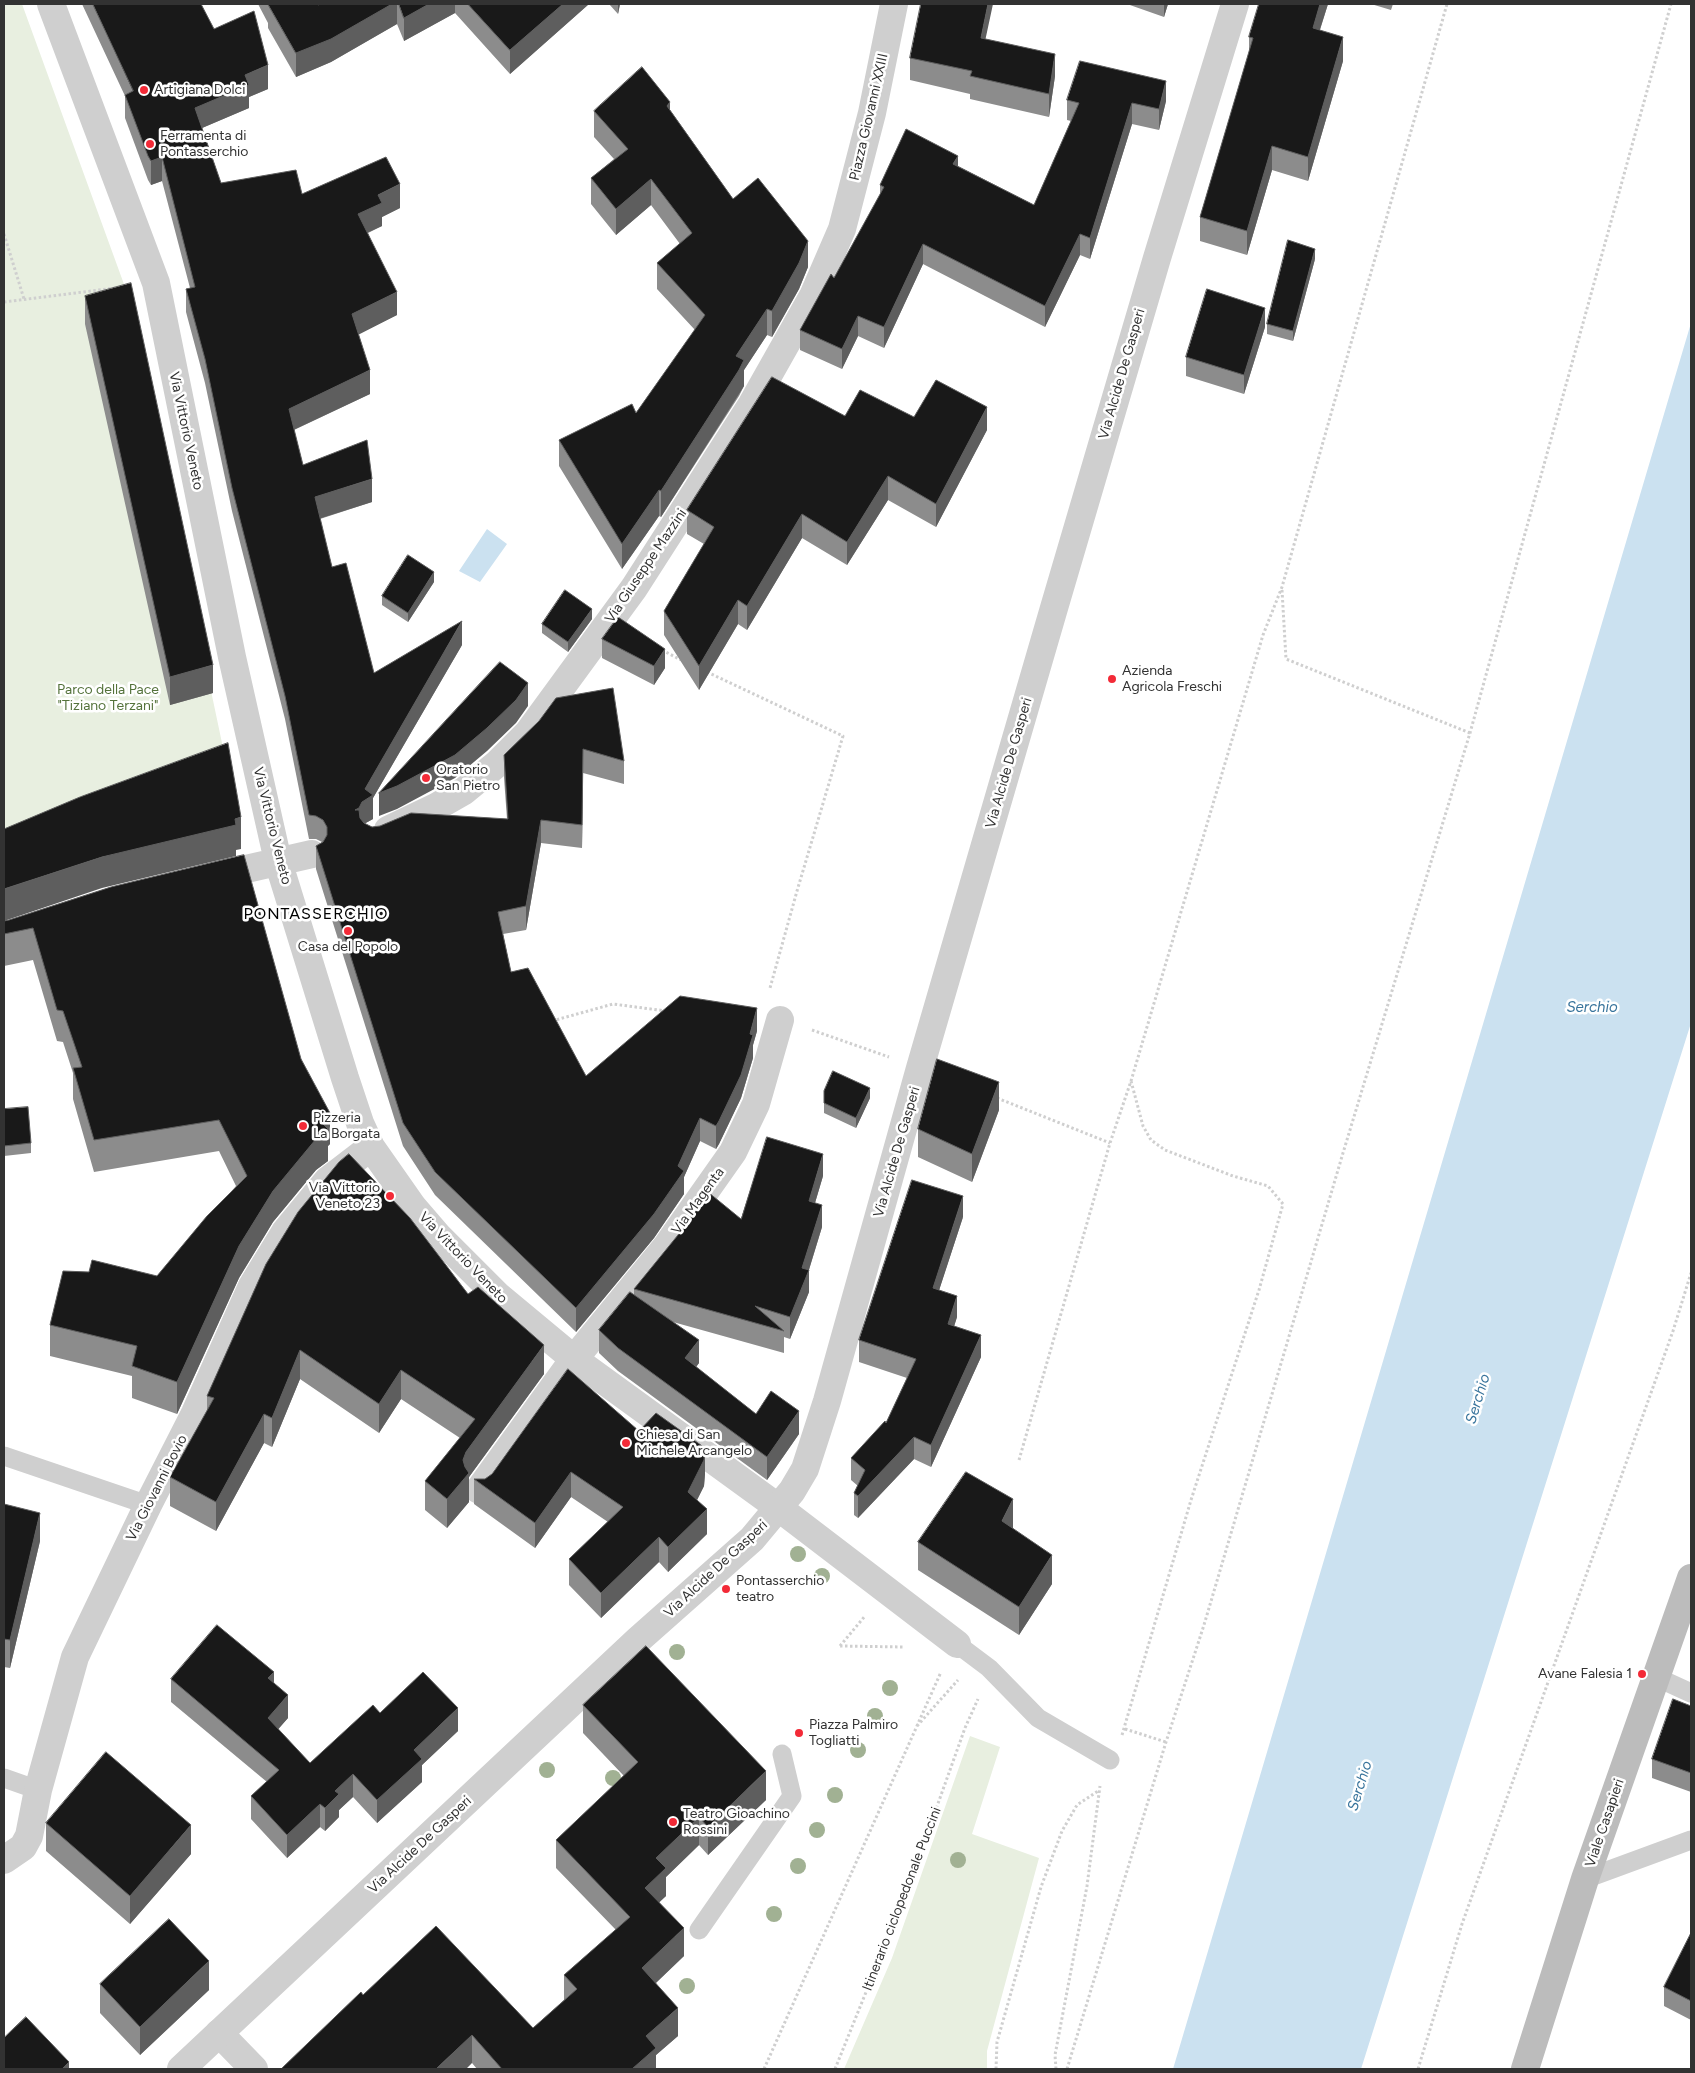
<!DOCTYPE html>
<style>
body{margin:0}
#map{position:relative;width:1695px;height:2073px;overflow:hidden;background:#fff;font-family:Figtree,sans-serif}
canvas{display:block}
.frame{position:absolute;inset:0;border:5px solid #323232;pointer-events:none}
</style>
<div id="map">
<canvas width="1695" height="2073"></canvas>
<div class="frame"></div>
</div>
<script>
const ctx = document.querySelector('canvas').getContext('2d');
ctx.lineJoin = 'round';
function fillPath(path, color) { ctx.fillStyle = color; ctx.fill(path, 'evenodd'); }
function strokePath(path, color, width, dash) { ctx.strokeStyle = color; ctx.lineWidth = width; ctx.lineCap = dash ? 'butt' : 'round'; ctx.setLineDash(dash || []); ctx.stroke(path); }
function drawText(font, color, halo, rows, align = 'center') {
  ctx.font = font + ' Figtree,sans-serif'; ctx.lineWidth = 5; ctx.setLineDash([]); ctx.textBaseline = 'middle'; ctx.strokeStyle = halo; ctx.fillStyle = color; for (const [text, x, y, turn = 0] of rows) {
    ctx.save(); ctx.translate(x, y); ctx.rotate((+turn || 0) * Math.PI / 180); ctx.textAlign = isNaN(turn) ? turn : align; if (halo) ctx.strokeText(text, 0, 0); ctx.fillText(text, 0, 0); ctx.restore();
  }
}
const green = new Path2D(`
 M4,4H22L125,287L131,311L226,762L4,853Z
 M970,1736L1000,1747L972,1834L1039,1858L987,2051V2069H844L892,1958Z`);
const water = new Path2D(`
 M1691,323V1023L1361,2069H1173Z
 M487,529L507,544L480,582L459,571Z`);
const path = new Path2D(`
 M4,234L24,299
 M4,302L115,288
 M1282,590L1286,659L1470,733
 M662,650L681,660
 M707,672L843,736L797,891L770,988
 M552,1021L613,1004L666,1011
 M812,1030L889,1057
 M997,1098L1110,1143
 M1019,1460L1110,1143L1131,1081L1263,635L1282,587L1447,4
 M840,1646L904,1647
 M840,1646L865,1616
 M917,1726L958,1680
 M1125,1729L1166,1742
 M1122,1735L1191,1500L1259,1290L1283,1204L1268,1186L1233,1176L1165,1150L1151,1140L1143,1126L1131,1081
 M764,2069L941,1672
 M835,2069L906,1893L965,1728L978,1699
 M996,2069L997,2042L1041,1887L1062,1831L1077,1805L1098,1791
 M1056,2069L1055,2055L1087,1886L1100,1786
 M1067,2069L1166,1742L1204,1625L1343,1153L1470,733L1671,4
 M1418,2069L1462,1924L1673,1331L1691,1273`);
const service = new Path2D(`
 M4,1456L148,1505
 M957,1644L989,1668L1038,1718L1110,1760
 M1656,1677L1691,1693
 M4,1778L38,1790
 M1585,1879L1691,1840
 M699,1930L792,1796L782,1754`);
const minor = new Path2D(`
 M51,4L156,283L232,657L278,861L345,1078L360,1123L371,1147L413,1207L438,1236L497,1295L574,1359L779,1508L957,1644
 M388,830L436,807L464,791L498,763L528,733L634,588L752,404L813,296L842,229L872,113L894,4
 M211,877L312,854
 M479,1490L574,1359L666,1247L733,1152L756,1104L780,1020
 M4,1860L23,1847L29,1836L38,1790L75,1657L148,1505L195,1413L252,1286L285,1232L328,1180L371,1147
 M219,2033L254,2069`);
const tertiary = new Path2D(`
 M181,2069L638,1640L752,1539L792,1491L805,1469L827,1401L920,1068L1054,608L1157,258L1235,4`);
const secondary = new Path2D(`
 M1525,2069L1585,1879L1691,1578`);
const trees = [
 [798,1554],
 [822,1576],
 [677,1652],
 [890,1688],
 [875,1716],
 [858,1750],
 [547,1770],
 [613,1778],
 [835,1795],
 [817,1830],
 [958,1860],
 [798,1866],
 [774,1914],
 [687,1986]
];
const wall = new Path2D(`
 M82,4H201L214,29L268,89L249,97V108L202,128L221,183L400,208L382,217V226L368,233L397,315L358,334L370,394L294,430L303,465L372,502L320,519L332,567L374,673L462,645L373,798V819L364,824L372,827L507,819L504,778V755L539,721L624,761V784L583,773L582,848L541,843L526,930L503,934L511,972L586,1076L757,1031L753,1045V1058L741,1098L719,1144L716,1149L700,1141L684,1177V1194L654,1238L576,1332L435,1195L403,1146L316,869V846L322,842L316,839H309L285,719L232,511L205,383L186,312V289L190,288L162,181L151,185L148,180L125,118V96Z
 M258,4H317L318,5L320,4H589L510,74L455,13L404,41L397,24L331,62L296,77L268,28V23Z
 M609,4H620L618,14Z
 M1127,4H1168L1164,17Z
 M1259,4H1328L1320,30L1343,61L1308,181L1272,170L1247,255L1200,241V217L1249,53V37Z
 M1371,4H1393L1391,10Z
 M986,39L1055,76L1049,117L970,99V94L910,80V58Z
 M1067,100L1166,101L1159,130L1132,124L1090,259L1080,255L1045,327L923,264L884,348L858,336L842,369L800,350V330L834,278L880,195V185L958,166L1034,205L1071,121L1067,120Z
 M670,110L733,199L808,267L799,289L772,337L767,335L744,370V386L739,396L661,517L659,516L622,569L559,466V440L636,413L695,330L657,289V263L680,244L651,205L616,235L591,204V178L614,159L594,137V111Z
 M1315,259L1293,341L1267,334V324Z
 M85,296L213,693L170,705L85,324Z
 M1265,327L1244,394L1186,376V357Z
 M845,416L914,417L987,430L936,527L888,500L847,565L802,538L747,630L738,624L699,690L664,635V611L704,544L687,534V510Z
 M434,582L408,622L382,605V596Z
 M592,619L568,652L542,633V624Z
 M602,639L665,668L654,685L602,658Z
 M111,887L301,1059L330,1144L328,1146V1161L316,1170L273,1222L239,1278L177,1414L132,1398V1376L50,1356V1325L157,1276L236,1186L219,1151L94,1172L73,1099V1073L63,1042L57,1041L33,960L4,966V921L9,920Z
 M824,1091L870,1098L856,1128L824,1113Z
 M4,1109L31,1143V1153L4,1156Z
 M999,1110L972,1182L918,1157V1129Z
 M823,1176L815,1203L822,1227L809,1270V1292L790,1339L784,1337V1353L673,1322L699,1363L696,1367L756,1414L799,1434L767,1480L618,1371L599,1353V1330L634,1294V1289L741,1219Z
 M963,1217L939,1290L957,1317L954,1326L981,1357L931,1467L914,1459L858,1518L854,1515V1493L858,1486L851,1480V1458L886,1423L907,1378L859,1362V1340Z
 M266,1264L468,1294L544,1374L469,1477V1502L447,1528L425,1510V1481L460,1438L401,1399L379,1433L300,1379L272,1447L264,1443L216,1531L170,1506V1477L207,1412V1396Z
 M639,1431L705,1474L704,1486L697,1500L707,1534L668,1572L659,1562L601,1618L569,1585V1559L608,1522L571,1497L535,1548L474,1504V1479H485Z
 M4,1504L40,1541L10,1668L4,1667Z
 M1013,1528L1052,1584L1019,1635L918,1570V1542Z
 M171,1679L274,1682L288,1718L278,1729L310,1763L380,1713L458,1731L422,1765V1782L377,1823L353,1797L339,1810V1817L325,1831L320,1827L287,1858L251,1819V1796L267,1782L171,1702Z
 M583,1705L766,1800L708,1855L699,1845L666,1877V1896L659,1902L684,1956L656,1983L678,2036L656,2055V2069H477L472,2063L363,1995L533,2028L564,2000V1975L616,1930L556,1868V1840L624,1776L583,1733Z
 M1691,1706V1792L1652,1778V1759Z
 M46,1823L191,1854L130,1924L46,1851Z
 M1691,1933V2020L1664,2006V1987Z
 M100,1984L209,1990L140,2055L100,2013Z`);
const shadedWall = new Path2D(`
 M392,4H397V24L331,62L296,77V53Z
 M429,4H455V13L404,41V18Z
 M563,4H589L510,74V50Z
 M618,4H620L618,14Z
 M988,4H993L981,60V38Z
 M1164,4H1168L1164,17Z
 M1320,4H1328L1313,51V28Z
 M1343,37V61L1308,181V157Z
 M1055,54V76L1049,117V94Z
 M268,65V89L249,97V108L195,131V108L245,75Z
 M1166,81V101L1159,130V109Z
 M670,102V128L667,106Z
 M1132,103V124L1090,259V238Z
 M1272,146V170L1247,255V231Z
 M958,156V177L953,164Z
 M162,157V181L151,185V161Z
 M651,179V205L616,235V209Z
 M400,184V208L382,217V226L358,237V214L378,195Z
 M1080,234V255L1045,327V306Z
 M808,241V267L799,289L772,337V311Z
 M923,244V264L884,348V327Z
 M1315,249V259L1293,341V331Z
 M397,292V315L352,338V314Z
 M1265,308V327L1244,394V375Z
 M767,309V335L744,370V386L661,517V491L736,356Z
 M858,316V336L842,369V349Z
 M370,370V394L289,432V409Z
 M987,407V430L936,527V504Z
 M888,476V500L847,565V542Z
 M372,479V502L315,520V497Z
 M659,490V516L622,569V544Z
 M802,514V538L747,630V606Z
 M434,572V582L408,622V613Z
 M738,600V624L699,690V666Z
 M592,609V619L568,652V642Z
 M462,621V645L373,798V819L362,825L355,810L365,789Z
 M665,649V668L654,685V666Z
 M213,665V693L170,705V677Z
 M528,683V706L516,723L487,751L455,778L397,809L379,816V793Z
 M583,749V773L582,848V825Z
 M241,817V849L236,850V856L102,888L4,921V889L102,857Z
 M541,820V843L526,930V906Z
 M757,1008V1031L753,1045V1058L741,1098L719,1144L716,1149V1126L750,1034Z
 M999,1082V1110L972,1182V1154Z
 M870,1088V1098L856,1128V1118Z
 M330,1113V1144L328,1146V1161L316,1170L273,1222L239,1278L177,1414V1382L239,1246L273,1191L321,1122Z
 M700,1118V1141L684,1177V1194L654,1238L576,1332V1308L678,1166Z
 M823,1154V1176L809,1223V1201Z
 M963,1196V1217L933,1309V1288Z
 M822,1205V1227L806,1279L809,1270V1292L790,1339V1317L802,1268Z
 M957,1296V1317L948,1346V1324Z
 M981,1335V1357L931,1467V1445Z
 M699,1340V1363L685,1382V1358Z
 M544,1345V1374L469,1477V1502L447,1528V1499L466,1452Z
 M300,1350V1379L272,1447V1418Z
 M401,1370V1399L379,1433V1404Z
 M799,1411V1434L767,1480V1457Z
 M264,1414V1443L216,1531V1502Z
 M914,1437V1459L858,1518V1496Z
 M705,1448V1474L704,1486L688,1518V1492Z
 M571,1472V1497L535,1548V1523Z
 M1013,1499V1528L1002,1549V1521Z
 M707,1509V1534L668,1572V1547Z
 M40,1513V1541L10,1668V1640Z
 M659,1537V1562L601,1618V1593Z
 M1052,1555V1584L1019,1635V1607Z
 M274,1672V1695L268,1678Z
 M288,1695V1718L268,1741V1718Z
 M458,1708V1731L422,1765V1782L377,1823V1800L414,1750Z
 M766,1771V1800L708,1855V1827Z
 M353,1774V1797L339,1810V1817L325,1831V1808L335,1791Z
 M320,1804V1827L287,1858V1835Z
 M699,1817V1845L666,1877V1896L645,1916V1888L656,1858Z
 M191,1825V1854L130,1924V1896Z
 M684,1928V1956L642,1996V1968Z
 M209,1961V1990L140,2055V2027Z
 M678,2008V2036L656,2055V2069H632L646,2036Z
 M472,2035V2063L466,2069H436Z
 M69,2062V2069H62Z`);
const building = new Path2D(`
 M93,4H201L214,29L254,11L268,65L245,75L249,85L195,108L221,183L296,170L302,194L386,157L400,184L378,195L382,203L358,214L397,292L352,314L370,370L289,409L303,465L367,440L372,479L315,497L332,567L346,563L374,673L462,621L365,789L373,795L362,802L359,808L355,810H359L360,818L364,823L372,827L380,826L411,813L508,819L504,755L539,721L556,698L613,688L624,761L583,749L582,825L541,820L526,906L498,912L511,972L528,968L586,1076L680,996L757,1008L750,1034L753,1035L741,1075L719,1121L716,1126L700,1118L678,1166L684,1171L654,1214L576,1308L435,1172L403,1123L316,846L323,842L327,835V827L323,820L316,816L309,815L285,696L232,488L205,359L186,289L195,287L162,157L151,161L148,156L125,95L133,91Z
 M268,4H317L318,5L320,4H392L331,39L296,53Z
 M399,4H429L404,18Z
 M468,4H563L510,50Z
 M921,4H988L981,38L1055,54L1049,94L970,76L972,71L910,58Z
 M1259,4H1320L1313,28L1343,37L1308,157L1272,146L1247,231L1200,217L1253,38L1249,37Z
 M1080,61L1166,81L1159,109L1132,103L1090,238L1080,234L1045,306L923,244L884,327L858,316L842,349L800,330L831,274L834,278L884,187L880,185L906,129L958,156L953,164L1034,205L1079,103L1067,100Z
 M642,67L670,102L667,106L733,199L758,178L808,241L799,263L772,311L767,309L736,356L744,360L739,370L661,491L659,490L622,544L559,440L632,404L636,413L705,315L657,263L692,233L651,179L616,209L591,178L628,149L594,111Z
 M1288,240L1315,249L1293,331L1267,324Z
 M131,283L213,665L170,677L85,296Z
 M1207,289L1265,308L1244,375L1186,357Z
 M772,377L845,416L860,390L914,417L936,380L987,407L936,504L888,476L847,542L802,514L747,606L738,600L699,666L664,611L714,527L687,510Z
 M408,555L434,572L408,613L382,596Z
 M565,590L592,609L568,642L542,624Z
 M618,617L665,649L654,666L602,639Z
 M500,662L528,683L516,700L487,728L455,755L397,786L379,793Z
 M228,743L241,817L235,819L236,825L102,857L4,889V829L80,797Z
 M244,855L301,1059L330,1113L321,1122L328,1129L316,1139L273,1191L239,1246L177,1382L132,1366L137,1346L50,1325L63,1271L89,1272L92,1260L157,1276L207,1216L247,1176L219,1120L94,1140L73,1068L82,1067L63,1011L57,1010L33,928L4,934V921L9,920L111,887Z
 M937,1059L999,1082L972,1154L918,1129Z
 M833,1071L870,1088L856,1118L824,1103V1091Z
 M28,1107L31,1143L4,1146V1109Z
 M767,1137L823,1154L809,1201L822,1205L802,1268L809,1270L790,1317L755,1306L784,1331L634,1289L678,1235L708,1192L741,1219Z
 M349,1154L410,1218L468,1294L478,1287L544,1345L466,1452L463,1460L465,1467L469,1473L447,1499L425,1481L475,1419L401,1370L379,1404L300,1350L272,1418L264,1414L216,1502L170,1477L214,1398L207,1396L266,1264L298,1212L339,1162Z
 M912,1180L963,1196L933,1288L957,1296L948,1324L981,1335L931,1445L914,1437L858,1496L854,1493L865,1470L851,1458L885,1421L886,1423L916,1359L859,1340Z
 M630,1292L699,1340L685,1358L756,1414L771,1391L799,1411L767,1457L618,1348L599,1330Z
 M568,1369L639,1431L656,1413L705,1448L704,1460L688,1492L707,1509L668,1547L659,1537L601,1593L569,1559L623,1507L571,1472L535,1523L474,1479H485L492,1474Z
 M966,1472L1013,1499L1002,1521L1052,1555L1019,1607L918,1542Z
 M4,1504L40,1513L10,1640L4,1639Z
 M217,1625L274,1672L268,1678L288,1695L268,1718L310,1763L373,1705L380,1713L423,1672L458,1708L414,1750L422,1759L377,1800L353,1774L335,1791L339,1794L325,1808L320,1804L287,1835L251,1796L279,1770L171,1679Z
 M646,1646L766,1771L708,1827L699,1817L656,1858L666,1868L645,1888L684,1928L642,1968L678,2008L646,2036L656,2048L632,2069H502L472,2035L436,2069H281L361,1992L363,1995L436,1926L533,2028L577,1989L564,1975L630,1917L556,1840L638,1762L583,1705Z
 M1673,1699L1691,1706V1773L1652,1759Z
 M106,1752L191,1825L130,1896L46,1823Z
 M169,1919L209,1961L140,2027L100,1984Z
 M1691,1933V2001L1664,1987Z
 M26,2017L69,2062L62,2069H4V2038Z`);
const markers = [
 [144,90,5,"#f32a37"],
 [150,144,5,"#f32a37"],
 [1112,679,5,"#f32a37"],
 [426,778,5,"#f32a37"],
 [348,931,5,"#f32a37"],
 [303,1126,5,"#f32a37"],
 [390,1196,5,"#f32a37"],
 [626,1443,5,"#f32a37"],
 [726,1589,5,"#f32a37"],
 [1642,1674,5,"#f32a37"],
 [799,1733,5,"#f32a37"],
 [673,1822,5,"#f32a37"]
];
const poiNames = [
 ["Artigiana Dolci",154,90],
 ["Ferramenta di",160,136],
 ["Pontasserchio",160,152],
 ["Azienda",1122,671],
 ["Agricola Freschi",1122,687],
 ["Oratorio",436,770],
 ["San Pietro",436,786],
 ["Casa del Popolo",348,947,"center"],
 ["Pizzeria",313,1118],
 ["La Borgata",313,1134],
 ["Via Vittorio",380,1188,"right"],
 ["Veneto 23",380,1204,"right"],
 ["Chiesa di San",636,1435],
 ["Michele Arcangelo",636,1451],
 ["Pontasserchio",736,1581],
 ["teatro",736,1597],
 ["Avane Falesia 1",1632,1674,"right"],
 ["Piazza Palmiro",809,1725],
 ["Togliatti",809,1741],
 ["Teatro Gioachino",683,1814],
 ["Rossini",683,1830]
];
const streetNames = [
 ["Piazza Giovanni XXIII",869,117,-77],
 ["Via Alcide De Gasperi",1122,374,-74],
 ["Via Vittorio Veneto",186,431,78],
 ["Via Giuseppe Mazzini",646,566,-56],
 ["Via Alcide De Gasperi",1009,763,-74],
 ["Via Vittorio Veneto",272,826,76],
 ["Via Alcide De Gasperi",897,1152,-74],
 ["Via Magenta",698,1201,-54],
 ["Via Vittorio Veneto",463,1258,46],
 ["Via Giovanni Bovio",157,1488,-63],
 ["Via Alcide De Gasperi",716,1569,-43],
 ["Viale Casapieri",1605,1823,-71],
 ["Via Alcide De Gasperi",420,1845,-43],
 ["Itinerario ciclopedonale Puccini",902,1899,-69]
];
const parkNames = [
 ["Parco della Pace",108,690],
 ["\"Tiziano Terzani\"",108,706]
];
const waterNames = [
 ["Serchio",1592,1008],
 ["Serchio",1478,1399,-73],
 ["Serchio",1360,1786,-73]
];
const quarterNames = [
 ["PONTASSERCHIO",316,914]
];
fillPath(green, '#e8efe0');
fillPath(water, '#cbe1f0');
strokePath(path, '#cfcfcf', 3, [2.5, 2.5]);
strokePath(service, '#cfcfcf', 19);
strokePath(minor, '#cfcfcf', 28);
strokePath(tertiary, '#cfcfcf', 28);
strokePath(secondary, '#bcbcbc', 28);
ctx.fillStyle = '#a1b193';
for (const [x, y] of trees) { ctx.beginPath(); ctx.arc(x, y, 8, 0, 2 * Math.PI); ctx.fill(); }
fillPath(wall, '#8c8c8c');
fillPath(shadedWall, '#5e5e5e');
fillPath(building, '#191919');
strokePath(building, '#5e5e5e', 1);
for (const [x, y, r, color] of markers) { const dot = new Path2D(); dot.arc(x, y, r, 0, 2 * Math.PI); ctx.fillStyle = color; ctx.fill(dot); strokePath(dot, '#fff', 2); }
drawText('14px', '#323232', '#fff', poiNames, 'left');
drawText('14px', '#323232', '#fff', streetNames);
drawText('14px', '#54723b', '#fff', parkNames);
drawText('italic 15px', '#38749c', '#fff', waterNames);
ctx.letterSpacing = '1px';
drawText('16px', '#000', '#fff', quarterNames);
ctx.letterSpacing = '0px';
</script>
